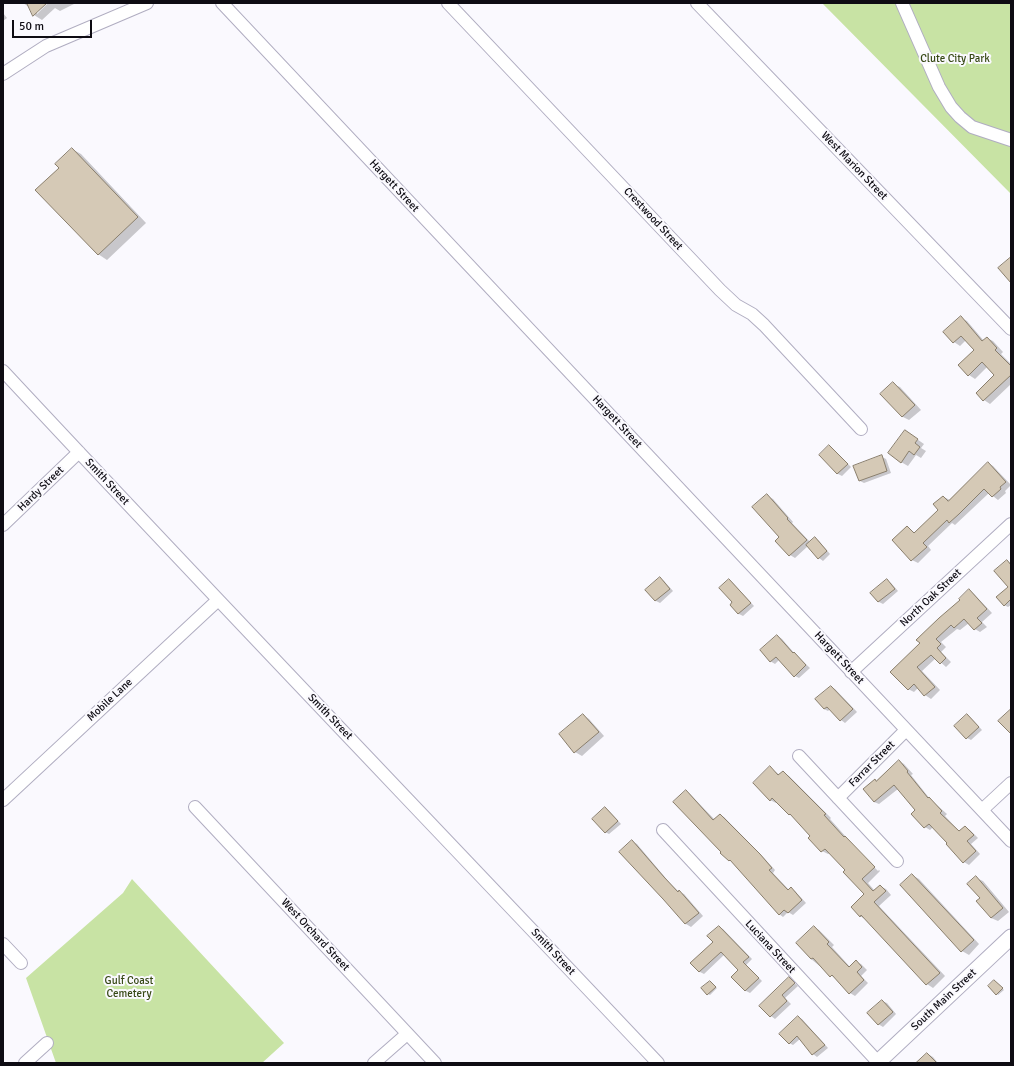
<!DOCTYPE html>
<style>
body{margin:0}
#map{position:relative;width:1014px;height:1066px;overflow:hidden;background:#faf9fe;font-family:Signika,sans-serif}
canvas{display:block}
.frame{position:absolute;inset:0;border:4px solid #0e0c13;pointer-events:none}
.scale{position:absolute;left:12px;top:20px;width:80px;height:18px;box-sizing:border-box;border:2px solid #0e0c13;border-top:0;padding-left:5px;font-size:12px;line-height:14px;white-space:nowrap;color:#0e0c13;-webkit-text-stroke:3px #faf9fe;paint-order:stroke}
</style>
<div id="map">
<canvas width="1014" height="1066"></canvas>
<div class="frame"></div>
<div class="scale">50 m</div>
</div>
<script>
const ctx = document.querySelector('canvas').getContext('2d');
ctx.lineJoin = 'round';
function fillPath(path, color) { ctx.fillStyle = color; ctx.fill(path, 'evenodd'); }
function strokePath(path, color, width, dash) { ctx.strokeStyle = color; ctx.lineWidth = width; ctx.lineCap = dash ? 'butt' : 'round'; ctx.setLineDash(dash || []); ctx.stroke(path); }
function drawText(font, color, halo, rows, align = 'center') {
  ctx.font = font + ' Signika,sans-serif'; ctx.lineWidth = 4; ctx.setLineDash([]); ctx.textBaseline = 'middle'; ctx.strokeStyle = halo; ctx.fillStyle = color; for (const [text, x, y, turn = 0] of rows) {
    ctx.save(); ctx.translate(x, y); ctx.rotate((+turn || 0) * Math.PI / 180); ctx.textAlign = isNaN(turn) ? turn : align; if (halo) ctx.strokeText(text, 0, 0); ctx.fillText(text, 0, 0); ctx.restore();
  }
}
const green = new Path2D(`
 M822,3H1011V194Z
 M132,879L284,1043L262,1063H56L26,978L123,893Z`);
const shadow = new Path2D(`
 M23,3H45L37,11V14L48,3H76L60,11L55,8L42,20L34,15L29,7Z
 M3,13L7,18L3,21Z
 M72,149L81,154L146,223L107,260L98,254L61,168Z
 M961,318L967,321L984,341L987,338L993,341L1003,352L1001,354L1011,364V384L990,404L984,400L977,393L996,375L988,366L975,379L969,375L975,350L966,340L960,346L954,342L945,332Z
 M893,384L900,387L921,410L909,420L903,417L882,394Z
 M911,435L924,444L921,448L926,451L921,458L916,455L908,466L901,462Z
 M829,446L833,449L851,467L842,476L838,474L820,455Z
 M882,457L886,459L891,473L864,483L860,481Z
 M988,463L993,466L1011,485L1005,491L1006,493L998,500L989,493L955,525L952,523L928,546L931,550L918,563L912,560L907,527L915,533L939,510L944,497L950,500Z
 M767,496L773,499L793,522L792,523L810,542L815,538L819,541L830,554L823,561L819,558L808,546L795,558L790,555L780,537Z
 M1007,561L1011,563V605L1008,607L1004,605L1010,587Z
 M660,578L664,581L673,591L660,603L656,601L647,590Z
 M729,580L733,583L754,606L743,616L739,614L731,605L734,602Z
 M887,581L891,583L898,591L883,604L879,602L872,593Z
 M969,590L974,594L992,613L982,622L987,627L980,632L975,629L969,623L960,630L957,629L941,642L946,647L941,652L951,662L946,667L936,658L922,671L940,690L931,699L925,695L918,688L914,692L908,689L921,643Z
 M778,636L782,639L795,654L810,668L799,678L795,676L780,659L775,664L770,661Z
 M831,687L835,689L857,712L845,723L841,720L830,709L828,711L824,709Z
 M583,715L589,719L604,736L582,756L575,752Z
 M967,715L971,718L982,730L971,740L967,738Z
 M899,761L904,764L913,774L911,775L930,799L947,814L945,816L960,832L965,827L970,830L978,838L971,844L980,854L969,865L964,862L947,844L949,843L933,827L930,830L925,827L916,810L898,789L879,804L874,802L877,782Z
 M770,768L780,775L783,772L789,776L831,818L830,819L847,838H846L878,871L879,870L850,840L880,871L868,883L875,891L880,886L886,889L891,895L879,906L945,976L933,988L927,984L865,919L860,916L866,894L846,870L830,853L828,854L822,851L812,836L794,817L789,814L778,802L776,803L770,800Z
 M686,791L690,794L715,820L720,815L724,817L764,858L775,870L773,873L789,890L791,889L795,891L806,903L793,915L788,912L783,917L779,914L734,863L729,860Z
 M605,808L609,811L621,824L609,834L605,832Z
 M632,841L637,844L669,882L679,892L684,894L703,916L691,927L686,924L664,898Z
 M912,875L919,879L979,944L969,955L962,951Z
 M976,878L983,881L1009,912L998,921L991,918L981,898Z
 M719,927L723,929L752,959L746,965L762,981L750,993L746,991L733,977L740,971L725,954L704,974L700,972L692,963L715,943Z
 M814,927L819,930L834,945L832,947L850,967L856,962L861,964L867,970L861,976L868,983L855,996L850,993L836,979L811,959Z
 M789,978L798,986L785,998L791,1004L775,1019L771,1016Z
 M710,982L717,988L710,995L708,994Z
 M996,982L1004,990L998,995L997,994Z
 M882,1001L887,1003L896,1014L883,1027L878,1024Z
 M798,1017L802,1019L828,1048L817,1057L813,1054L800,1039L793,1045L789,1043Z
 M928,1054L933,1057L938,1063H918Z`);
const building = new Path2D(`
 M27,3H47L33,16Z
 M72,148L138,217L98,255L35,190L59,168L55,164Z
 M1011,257V283L998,268Z
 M961,316L982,341L987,337L997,348L995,350L1011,366V375L983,401L976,393L994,375L982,362L968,376L958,365L974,350L961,336L953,343L943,332Z
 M893,382L915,405L902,417L880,394Z
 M905,430L918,439L915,443L920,447L914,455L909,451L901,463L888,453Z
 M829,445L848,464L837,474L819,455Z
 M882,455L887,471L859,481L853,466Z
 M988,462L1006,482L1000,487L1001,489L992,497L984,489L959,514L949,523L947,520L923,543L927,547L911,561L892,540L907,526L914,533L938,510L933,504L943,496L948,501Z
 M767,494L788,518L787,519L807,540L789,556L775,541L779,537L752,507Z
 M815,537L827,551L818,559L806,545Z
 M1007,560L1011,565V599L1004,606L996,597L1008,587L994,571Z
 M660,577L670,589L655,601L645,590Z
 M729,579L751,603L738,614L730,605L732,602L719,588Z
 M887,579L895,589L878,602L870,593Z
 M969,589L987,609L977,618L982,623L974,630L964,619L954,628L951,625L936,639L941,644L937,648L946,658L940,664L931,655L917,667L935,687L924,696L914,684L908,690L890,672L920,643L916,640L939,618L960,600L959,599Z
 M777,635L793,653L794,652L806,665L794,677L776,657L770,662L760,650Z
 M831,686L853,709L840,721L827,707L824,709L815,699Z
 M1011,709V734L998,721Z
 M583,714L599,732L574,753L559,734Z
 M967,714L979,727L966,739L954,726Z
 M899,760L908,771L907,772L928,798L929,797L942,811L940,813L959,831L965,826L974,835L967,841L976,851L963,863L946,844L947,843L929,824L924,828L911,814L915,810L894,785L874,802L863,789L875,779L876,781Z
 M770,766L778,775L783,771L826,814L824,815L844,837L845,836L875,867L862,879L873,891L880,885L886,891L874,902L940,973L926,985L861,915L860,917L851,907L864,894L843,872L845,870L825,849L821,852L808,838L810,836L790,814L789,815L772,798L770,801L753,783Z
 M686,790L713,820L720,814L760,854L772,868L769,870L788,890L791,887L802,900L788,913L784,910L779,915L730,860L729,861L720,853L721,852L673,802Z
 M605,807L618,821L605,833L592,819Z
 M632,840L664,877L678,892L679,890L699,913L685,924L663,899L619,852Z
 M912,874L974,940L961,952L900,885Z
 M976,876L1003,908L991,918L976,901L980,898L967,884Z
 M719,926L749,957L743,962L759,978L745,991L731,977L738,970L721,952L699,972L690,963L713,942L707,936Z
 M814,926L829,942L827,944L849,967L856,960L862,967L857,972L864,980L849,994L832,975L830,977L813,958L811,959L796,943Z
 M789,977L795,983L782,995L787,1001L770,1017L759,1006Z
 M994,980L1003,988L996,995L988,986Z
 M710,981L716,987L707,995L701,988Z
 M882,1000L893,1012L878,1025L867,1013Z
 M798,1016L825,1045L812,1055L797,1036L789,1044L779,1034Z
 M927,1053L937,1063H916Z`);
const minor = new Path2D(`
 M222,3L1011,841
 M448,3L720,290L736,305L752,314L764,325L861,429
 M697,3L1011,329
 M902,3L939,87L951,107L960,117L972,127L1011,140
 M3,74L46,46L147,3
 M3,371C219,603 440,832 658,1063
 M3,525L79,452
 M851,672L1011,524
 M799,756L897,861
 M838,798L906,730
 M3,800L218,600
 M195,807L435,1063
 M982,810L1011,783
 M663,830L878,1062
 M3,944L21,963
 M25,1063L47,1043
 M374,1063L407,1034`);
const major = new Path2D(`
 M877,1063L1011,937`);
const parkNames = [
 ["Clute City Park",955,59],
 ["Gulf Coast",129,981],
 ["Cemetery",129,994]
];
const streetNames = [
 ["West Marion Street",854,166,46],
 ["Hargett Street",394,186,47],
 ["Crestwood Street",653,219,47],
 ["Hargett Street",617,422,47],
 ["Smith Street",107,482,47],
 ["Hardy Street",41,489,-44],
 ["North Oak Street",931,598,-43],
 ["Hargett Street",839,658,47],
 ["Mobile Lane",110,700,-43],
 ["Smith Street",330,717,46],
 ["Farrar Street",872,764,-45],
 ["West Orchard Street",315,935,47],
 ["Luciana Street",770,947,47],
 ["Smith Street",553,952,47],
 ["South Main Street",944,1000,-43]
];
fillPath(green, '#c8e3a4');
fillPath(shadow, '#0003');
fillPath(building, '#d5c9b6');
strokePath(building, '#897e6c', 1);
strokePath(minor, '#b0adc1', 14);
strokePath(major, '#b0adc1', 17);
strokePath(minor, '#fff', 12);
strokePath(major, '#fff', 15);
drawText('11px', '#364814', '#faf9fe', parkNames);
drawText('11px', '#0e0c13', '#faf9fe', streetNames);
</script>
